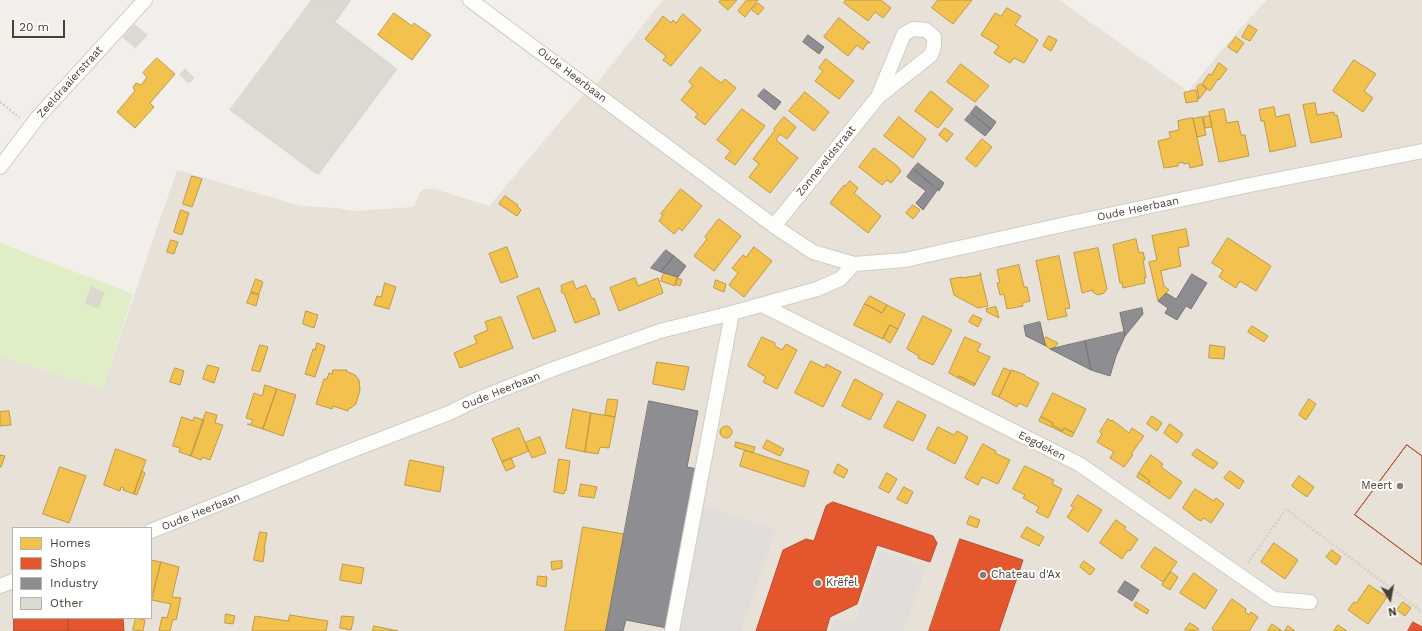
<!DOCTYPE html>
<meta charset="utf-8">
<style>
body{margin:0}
#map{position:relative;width:1422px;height:631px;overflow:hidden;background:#f2efea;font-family:"Work Sans",sans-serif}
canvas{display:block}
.legend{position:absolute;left:12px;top:527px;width:140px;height:92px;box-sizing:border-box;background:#fff;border:1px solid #b6b3ae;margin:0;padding:5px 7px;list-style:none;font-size:12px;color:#494135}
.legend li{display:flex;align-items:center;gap:8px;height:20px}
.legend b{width:20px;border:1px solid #b6b3ae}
.north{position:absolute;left:1370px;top:579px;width:40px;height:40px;-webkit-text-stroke:3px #fff;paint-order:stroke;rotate:169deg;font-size:11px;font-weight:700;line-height:16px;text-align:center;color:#494135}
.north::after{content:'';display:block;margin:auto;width:14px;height:18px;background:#494135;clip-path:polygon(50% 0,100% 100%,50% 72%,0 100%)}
.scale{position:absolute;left:12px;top:20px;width:53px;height:18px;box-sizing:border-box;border:2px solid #494135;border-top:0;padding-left:5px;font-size:12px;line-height:14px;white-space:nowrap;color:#494135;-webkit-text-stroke:3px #fff;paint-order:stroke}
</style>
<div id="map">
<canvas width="1422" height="631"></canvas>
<ul class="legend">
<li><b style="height:11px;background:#f2c14e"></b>Homes</li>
<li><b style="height:11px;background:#e4572e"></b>Shops</li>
<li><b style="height:11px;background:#8d8d92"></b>Industry</li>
<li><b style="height:11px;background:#dcd8d2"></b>Other</li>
</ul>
<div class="north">N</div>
<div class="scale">20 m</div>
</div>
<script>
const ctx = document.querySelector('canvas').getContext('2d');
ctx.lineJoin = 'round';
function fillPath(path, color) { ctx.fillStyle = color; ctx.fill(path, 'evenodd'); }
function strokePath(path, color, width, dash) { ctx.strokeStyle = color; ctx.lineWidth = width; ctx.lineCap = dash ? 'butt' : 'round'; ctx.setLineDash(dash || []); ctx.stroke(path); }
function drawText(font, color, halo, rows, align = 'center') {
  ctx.font = font + ' "Work Sans",sans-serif'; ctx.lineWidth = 4; ctx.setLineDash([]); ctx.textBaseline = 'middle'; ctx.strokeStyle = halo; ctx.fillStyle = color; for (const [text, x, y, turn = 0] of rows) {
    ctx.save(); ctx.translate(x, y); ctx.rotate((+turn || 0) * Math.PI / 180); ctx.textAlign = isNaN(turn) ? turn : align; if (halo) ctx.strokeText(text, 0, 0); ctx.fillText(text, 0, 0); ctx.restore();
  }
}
const residential = new Path2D(`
 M663,0H1059L1188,91L1236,33L1267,0H1422V631H0V356L102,389L177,170L301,206L337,208L353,211L414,207L419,194L423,189H435L489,206L581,97L597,83ZM13,528H151V618H13Z`);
const green = new Path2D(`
 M0,243L133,294L102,389L0,356Z`);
const parking = new Path2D(`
 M701,505L776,529L741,631H678Z
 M880,550L927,566L903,631H830L834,619L855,622Z`);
const homes = new Path2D(`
 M721,0H737L728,10L719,2Z
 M747,0H758L745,17L738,11Z
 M846,0H881L891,8L883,18L875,12L868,21L844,3Z
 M938,0H972L953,24L932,8Z
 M758,3L764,8L758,15L752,10Z
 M1007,8L1021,16L1015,25L1038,40L1024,63L1014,58L1010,63L994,53L999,46L981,35L995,13L1001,16Z
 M394,13L412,26L414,23L431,35L412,60L378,35Z
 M683,14L701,30L671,66L663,60L666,56L645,39L663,16L671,23L673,20L676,23Z
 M839,18L870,43L868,42L863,49V50L857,45L848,56L824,37Z
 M1249,25L1257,30L1250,41L1242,37Z
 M1049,36L1057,40L1051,51L1043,46Z
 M1236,37L1244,43L1237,53L1228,47Z
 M157,58L175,74L150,103L154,107L135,128L117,112L135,91L133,87L136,83L141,85L147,77L143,73Z
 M826,59L854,81L839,99L815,81L823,71L819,68Z
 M1354,60L1376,74L1364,91L1373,98L1363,112L1333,91Z
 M1219,63L1227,69L1219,80L1218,79L1210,91L1202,84L1209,74L1211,75Z
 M961,64L989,86L975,102L947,82Z
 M701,67L721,83L725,79L736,88L705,125L695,117L698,114L681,100L693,85L689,82Z
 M1200,84L1207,89L1199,99L1197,87Z
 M1196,90L1198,101L1186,103L1184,93Z
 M931,91L953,109L938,128L915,111Z
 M805,92L829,112L814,131L789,111Z
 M1315,103L1317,115L1334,112V115H1337L1342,137L1311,143L1303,105Z
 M1274,107L1276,117L1289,114L1296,146L1270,152L1264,121H1261L1259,110Z
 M742,109L765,126L735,165L725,158L731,151L717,140Z
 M1224,109L1227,123L1238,121L1241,135H1245L1249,156L1219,162L1209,112Z
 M1210,116L1212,127L1205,128L1203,117Z
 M784,117L796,127L787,139L780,134L776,140L798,158L770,193L749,177L759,164L753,159L775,130L774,129Z
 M899,117L926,139L913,158L884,136Z
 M1202,117L1206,135L1197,137L1193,119Z
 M1193,118L1203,165L1190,168L1189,163L1184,164L1183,162L1178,163V166L1164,168L1158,141L1171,138L1169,132L1179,130L1178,121Z
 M945,128L953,134L947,142L939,135Z
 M982,139L992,147L976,167L966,159Z
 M874,148L897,166L901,171L891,183L887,180L882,185L859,167Z
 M192,176L202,179L192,207L183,204Z
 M850,181L858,188L854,193L881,216L868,233L830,203L844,185L845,186Z
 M681,189L702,206L682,231L679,228L674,234L659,221L663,215L661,214Z
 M505,196L518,205L517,206L521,210L517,216L499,204Z
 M913,205L920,210L913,219L906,213Z
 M181,210L189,213L182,235L174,232Z
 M719,219L741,236L714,271L694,256L707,239L705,237Z
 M1186,229L1189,246L1178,248L1181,266L1160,271L1161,272L1164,286L1169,290L1158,301L1149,262L1157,260L1152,236Z
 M1228,238L1271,266L1256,291L1240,281L1236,288L1219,277L1223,270L1212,263Z
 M1136,239L1139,253L1143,252L1145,260H1143L1146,278H1144L1145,283L1123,288L1122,283H1120L1113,245Z
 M171,240L178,242L174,254L167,252Z
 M507,247L518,277L501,283L489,254Z
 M754,247L772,261L744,297L729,285L738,273L732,268L743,255L746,257Z
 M1098,248L1107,289L1104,293L1098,295L1093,292V290L1082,293L1074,253Z
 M1059,256L1070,308L1065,309L1067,316L1048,320L1036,261Z
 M1019,265L1024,287H1027L1030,301L1022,303L1023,306L1007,309L1004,294L1000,295L997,283H1000L997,270Z
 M664,273L678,277L675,286L661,281Z
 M980,273L988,306L978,308L954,295L950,279L962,277V278L981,275Z
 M635,278L638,286L658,278L663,293L619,311L610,288Z
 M677,278L682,280L680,286L675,284Z
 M256,279L263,282L259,294L251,292Z
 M716,280L726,284L724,292L714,288Z
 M573,281L576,289L586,285L592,299L594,298L600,314L575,323L564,293H562L561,290L562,289L561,286Z
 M385,283L396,287L389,309L374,305L377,296L381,297Z
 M539,288L556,331L533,339L517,297Z
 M251,293L259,295L256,306L247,303Z
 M870,296L887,305L882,313L865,304Z
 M865,304L882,313L887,305L905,314L898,329L890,325L883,339L854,325Z
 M996,307L999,318L987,312L986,309Z
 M306,311L318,315L314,328L303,324Z
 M973,315L982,319L978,327L969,322Z
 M923,316L952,330L933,365L920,359L918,358L919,356L907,349Z
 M501,317L513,348L460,368L454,353L477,343L474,336L488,330L485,322Z
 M890,325L898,329L890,343L883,338Z
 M1252,326L1268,336L1264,342L1248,332Z
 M762,337L775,343V346L782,350L786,344L797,350L777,389L763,382L766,377L748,366Z
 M965,337L981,344L977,351L990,357L974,386L975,384L959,376L958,378L949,373Z
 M1046,337L1058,343L1054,348L1050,349L1046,346L1044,340Z
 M317,343L325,346L315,377L305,374L313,349L315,350Z
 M260,345L268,347L260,372L252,370Z
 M1210,345L1225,347L1224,359L1209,358Z
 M811,361L825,368L826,364L841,372L823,407L795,393Z
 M657,362L689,367L684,390L653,384Z
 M208,365L219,368L214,383L203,379Z
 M175,368L184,371L180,385L170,382Z
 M1004,368L1011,371L999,397L992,394Z
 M333,370H347L346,371L355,375L359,380L360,390L356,404L351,408H349L348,411L333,406L332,409L316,404L324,379H327L329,373L332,374Z
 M1012,370L1025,375V376L1039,383L1027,407L1019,403L1017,407L999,397Z
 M959,376L975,384L974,386L958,378Z
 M855,379L883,394L870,420L842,406Z
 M265,385L277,389L263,429L247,424H251L253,420L246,418L254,393L262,396Z
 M277,389L296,395L283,436L263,429Z
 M1053,393L1086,409L1074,433L1064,428L1063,431L1052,425L1053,423L1041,417Z
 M608,399L618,400L615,417L605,415Z
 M1309,399L1316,404L1306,420L1299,415Z
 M898,401L926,415L913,441L884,427Z
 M573,409L591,413L585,452L566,448Z
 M9,411L11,425L0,426V412Z
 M206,412L217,415L215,423L223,425L210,460L202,457L201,460L191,456Z
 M591,413L615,417L609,448L600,447L598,454L585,452Z
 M1152,416L1162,423L1157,431L1147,424Z
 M182,417L193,421L194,417L204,420L191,456L179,452L180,448L173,446Z
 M1041,417L1053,423L1052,425L1063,431L1064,428L1074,433L1072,437L1039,421Z
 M1108,419L1111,421L1112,420L1129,433L1132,428L1144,436L1131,454L1133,455L1124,467L1110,458L1114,452L1097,442L1102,434L1100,432Z
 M1170,424L1183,434L1177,443L1164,433Z
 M720 432a6 6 0 1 1 12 0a6 6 0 1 1-12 0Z
 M938,427L954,435L957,431L968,437L955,464L927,449Z
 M519,428L529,451L502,462L492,439Z
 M540,437L546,453L532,458L525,443Z
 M767,440L784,449L780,456L763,448Z
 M736,442L755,447L753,453L735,447Z
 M983,444L996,451L995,453L1010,460L998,484L982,477L978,485L965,478Z
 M116,449L146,460L134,494L123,490L124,488L121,487L120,491L104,485Z
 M1197,449L1218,463L1213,469L1192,455Z
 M745,450L809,471L804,487L740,466Z
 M0,455L5,456L1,467H0Z
 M1151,455L1163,464L1161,467L1182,482L1170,499L1152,487L1148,484L1150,481L1139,473Z
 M511,458L515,467L506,471L502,462Z
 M559,459L570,461L566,491L565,490L564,494L554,492Z
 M410,460L444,467L440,492L405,485Z
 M838,464L848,470L844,478L834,473Z
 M1025,466L1054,480L1052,484L1062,489L1048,518L1036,512L1039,507L1023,498L1025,495L1013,489Z
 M60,467L86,476L69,523L43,514Z
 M142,471L145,473L137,495L134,494Z
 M1230,471L1244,481L1239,489L1224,478Z
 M887,473L897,479L889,493L879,488Z
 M1139,473L1150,481L1148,484L1137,477Z
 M1299,476L1314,487L1307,497L1292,486Z
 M581,484L597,487L594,498L579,496Z
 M904,487L913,492L907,504L897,499Z
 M1195,489L1214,501L1216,498L1224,504L1211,523L1204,518L1201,521L1197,519L1183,508Z
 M1078,495L1102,510L1088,532L1067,517L1074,507L1071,506Z
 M970,516L980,520L977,528L967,524Z
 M1116,520L1126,527L1124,529L1138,539L1130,551L1128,550L1122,559L1100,543Z
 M583,527L624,534L606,631H565Z
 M1027,527L1044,537L1039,546L1021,537Z
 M260,532L267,533L264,549H265L263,562L254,560Z
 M1274,543L1298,560L1285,579L1261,562Z
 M1155,547L1177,562L1163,582L1141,567Z
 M1332,550L1341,557L1336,565L1326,557Z
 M151,560L161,562L153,593H151Z
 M562,561V568L552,570L551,562Z
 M1084,561L1095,569L1090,575L1080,567Z
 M161,562L179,567L172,597L181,598L176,620L173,619L170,631H159L162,617L167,618L171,604L152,600Z
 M343,564L364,568L361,584L340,580Z
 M1171,572L1178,577L1170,590L1162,585Z
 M1194,573L1217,590L1205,609L1180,593Z
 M538,576L547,577L546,587L537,585Z
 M1369,585L1387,597L1368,624L1348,610L1354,602L1356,603Z
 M1232,599L1246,609L1245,612L1248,614L1249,615L1251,612L1258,617L1249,631H1214L1212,629Z
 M1136,602L1149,610L1147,614L1134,606Z
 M1403,602L1411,608L1405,616L1397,610Z
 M226,614L235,616L233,624L225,623Z
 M290,615L328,621L326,631H252L255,616L288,621Z
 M342,616L354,617L351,630L340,628Z
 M136,618L145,620L143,631L133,630Z
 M1190,623L1199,629L1197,631L1185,630Z
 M1272,624L1282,631H1268Z
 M1338,625L1347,631H1334Z
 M374,626L398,631H373Z
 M1288,626L1295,631H1285Z`);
const shops = new Path2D(`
 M1407,445L1422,456V565L1355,515Z
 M1407,445L1422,456V565L1355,515Z
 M833,502L933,536L937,543L930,562L877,545L857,604L830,617L826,631H756L783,550L806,539L814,541L826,506Z
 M960,539L1023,560L999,631H929Z
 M14,618H68V631H14Z
 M68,618H123L124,631H68Z
 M1413,622L1422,627V631H1408Z`);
const industry = new Path2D(`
 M808,35L824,47L819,54L803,42Z
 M764,89L781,102L775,110L758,96Z
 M976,106L996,122L991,129L971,113Z
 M971,113L991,129L985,136L965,120Z
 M918,163L944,183L939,191L913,169Z
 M913,169L938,189L923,210L916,203L926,191L907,177Z
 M666,250L674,256L661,272L651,268Z
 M674,256L686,266L678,277L661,272Z
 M1192,274L1207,283L1191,309L1186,306L1177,320L1165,313L1168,308L1158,301L1166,293L1176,299Z
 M1142,308L1143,314L1125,336L1120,313Z
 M1040,322L1044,340L1046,346L1026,336L1024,326Z
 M1124,332L1125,336L1116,356L1110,376L1091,370L1085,341Z
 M1085,341L1091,370L1050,349L1054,348Z
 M649,401L698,411L687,467L697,469L667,628L626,620L623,631H606Z
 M1125,581L1139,590L1132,601L1118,592Z`);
const building = new Path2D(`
 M312,0H351L335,22L397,69L318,175L230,110Z
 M135,25L147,35L135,48L123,37Z
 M185,69L194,78L189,83L180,75Z
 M92,287L104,293L98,308L86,303Z`);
const path = new Path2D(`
 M0,102L20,118
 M1248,563L1286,509L1422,612`);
const street = new Path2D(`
 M470,0L774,226L813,252L854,264L905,260L1066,224L1245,186L1422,151
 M0,167L38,117L145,0
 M774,226L878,97L904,34L913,29L926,30L934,37V46L931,55L878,97
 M762,305L1079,464L1274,599L1310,602
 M151,531L332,458L449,413L476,400L556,368L660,331L732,313L817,289L840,279L854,264
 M0,586L13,581
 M672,631L732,313`);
const markers = [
 [1400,486,4,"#847e74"],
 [983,575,4,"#847e74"],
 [818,583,4,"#847e74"]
];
const streetNames = [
 ["Oude Heerbaan",572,75,37],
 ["Zeeldraaierstraat",70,82,-48],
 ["Zonneveldstraat",826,161,-51],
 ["Oude Heerbaan",1138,209,-12],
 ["Oude Heerbaan",501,391,-22],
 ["Eegdeken",1042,446,27],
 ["Oude Heerbaan",201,512,-22]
];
const poiNames = [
 ["Meert",1392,486,"right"],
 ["Chateau d'Ax",991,575],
 ["Krëfel",826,583]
];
fillPath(residential, '#e7e1d7');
fillPath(green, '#e0eec7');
fillPath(parking, '#e1deda');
fillPath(homes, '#f2c14e');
strokePath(homes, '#bf9b46', 1);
fillPath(shops, '#e4572e');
strokePath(shops, '#b65030', 1);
fillPath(industry, '#8d8d92');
strokePath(industry, '#797676', 1);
fillPath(building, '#dcd8d2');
strokePath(building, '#dad6d0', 1);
strokePath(street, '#d0cdc7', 16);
strokePath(path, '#d2cfca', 2.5, [2, 2]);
strokePath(street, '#fdfdfc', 14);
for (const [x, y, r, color] of markers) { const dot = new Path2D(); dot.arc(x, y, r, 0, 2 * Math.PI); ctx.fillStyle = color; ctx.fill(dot); strokePath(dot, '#fff', 1.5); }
drawText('11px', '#494135', '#fff', streetNames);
drawText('11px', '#494135', '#fff', poiNames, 'left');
</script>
